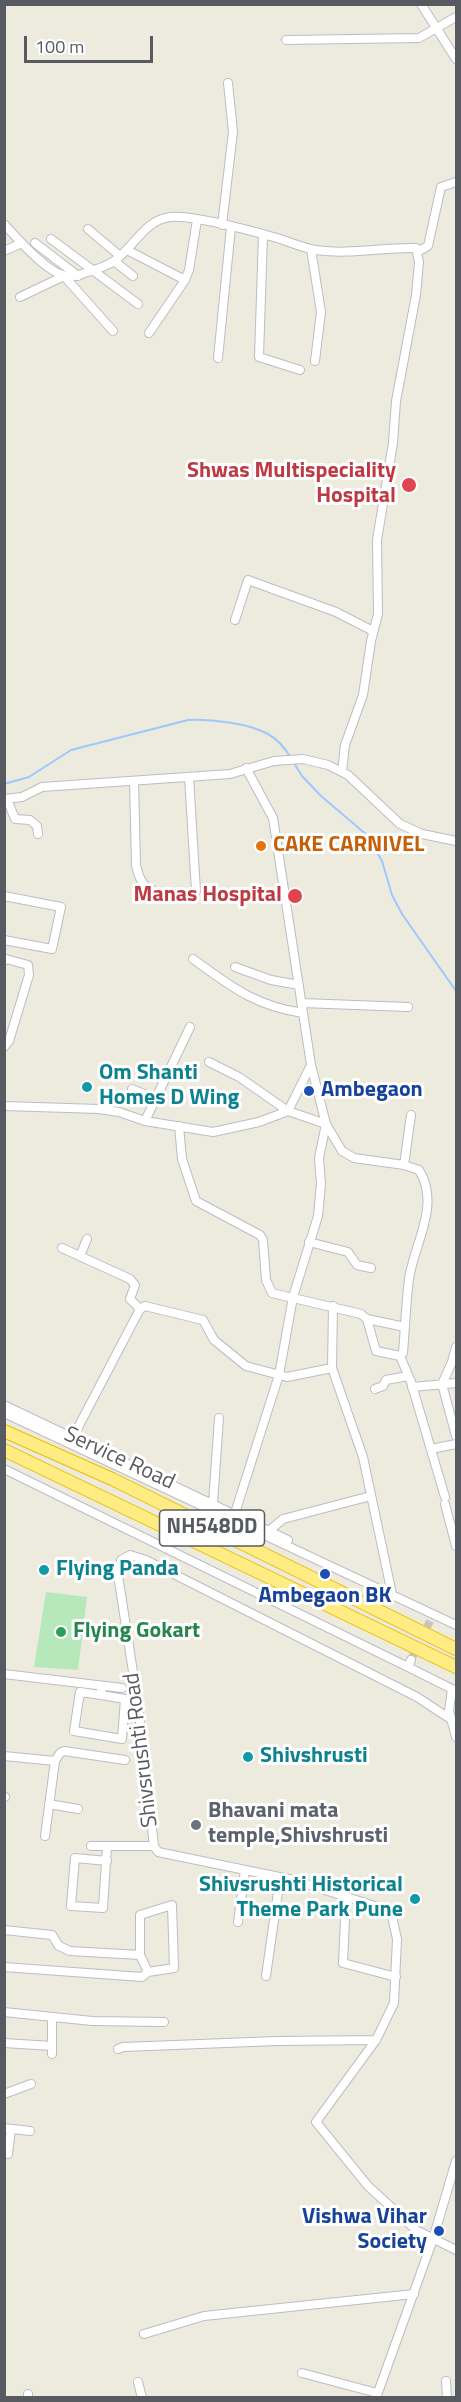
<!DOCTYPE html>
<style>
body{margin:0}
#map{position:relative;width:461px;height:2402px;overflow:hidden;background:#edebde;font-family:"Titillium Web",sans-serif}
canvas{display:block}
.frame{position:absolute;inset:0;border:6px solid #575b61;pointer-events:none}
.scale{position:absolute;left:24px;top:36px;width:129px;height:27px;box-sizing:border-box;border:3px solid #575b61;border-top:0;padding-left:8px;font-size:18px;line-height:21px;white-space:nowrap;color:#575b61;-webkit-text-stroke:4px #fff;paint-order:stroke}
</style>
<div id="map">
<canvas width="461" height="2402"></canvas>
<div class="frame"></div>
<div class="scale">100 m</div>
</div>
<script>
const ctx = document.querySelector('canvas').getContext('2d');
ctx.lineJoin = 'round';
function fillPath(path, color) { ctx.fillStyle = color; ctx.fill(path, 'evenodd'); }
function strokePath(path, color, width, dash) { ctx.strokeStyle = color; ctx.lineWidth = width; ctx.lineCap = dash ? 'butt' : 'round'; ctx.setLineDash(dash || []); ctx.stroke(path); }
function drawText(font, color, halo, rows, align = 'center') {
  ctx.font = font + ' "Titillium Web",sans-serif'; ctx.lineWidth = 6; ctx.setLineDash([]); ctx.textBaseline = 'middle'; ctx.strokeStyle = halo; ctx.fillStyle = color; for (const [text, x, y, turn = 0] of rows) {
    ctx.save(); ctx.translate(x, y); ctx.rotate((+turn || 0) * Math.PI / 180); ctx.textAlign = isNaN(turn) ? turn : align; if (halo) ctx.strokeText(text, 0, 0); ctx.fillText(text, 0, 0); ctx.restore();
  }
}
const green = new Path2D(`
 M46,1592L87,1597L78,1670L34,1667Z`);
const stream = new Path2D(`
 M294,763L302,776L321,796L367,835L382,861L392,895L402,914L456,991
 M4,784L29,777L71,750L188,720C211,719 248,723 268,734C279,740 285,748 291,758`);
const minorTunnel = new Path2D(`
 M411,1660L430,1621`);
const minor = new Path2D(`
 M421,4L456,59
 M286,40L419,38L456,17
 M4,224C17,238 47,273 66,276C74,278 81,274 88,272C97,269 107,266 114,261C133,249 144,220 170,217C194,215 252,231 277,238C290,242 303,248 316,250C350,255 383,247 416,248L419,262L416,295L396,401L393,443L377,540L378,614L371,641L363,695L345,745L342,772
 M222,225L233,132L228,83
 M88,229L120,256
 M263,234L259,357L300,370
 M51,239L138,304
 M35,243L78,276
 M311,249L321,312L315,361
 M127,250L185,280
 M4,251L22,243
 M417,252L428,246L441,187L456,182
 M114,261L133,276
 M20,297L64,276L113,331
 M149,333L185,280L189,270L197,220
 M218,358L231,227
 M235,620L248,580L336,612L373,631
 M134,781L136,865C138,873 140,882 147,887C156,894 183,902 193,897L196,891L189,777
 M4,799L22,797L42,787L230,774L274,761L303,759L328,765L348,775L400,824L422,834L456,841
 M7,799L15,819L30,820L37,826L38,834
 M4,896L61,907L52,949L4,940
 M193,959C232,987 255,1006 303,1013
 M4,961L6,959L28,965L29,975L9,1041L4,1047
 M235,967L271,980L299,985
 M302,1003L408,1007
 M209,1062L239,1077L288,1111L326,1124L342,1151L354,1158L404,1165L419,1170C441,1205 414,1244 409,1279C406,1303 405,1328 403,1353
 M132,1089L156,1099
 M4,1106L99,1109L119,1112L145,1121L213,1132L259,1122L288,1111L311,1065
 M145,1121L190,1027
 M179,1126L182,1159L196,1201L260,1235L263,1240L266,1280L272,1293L361,1314L367,1319L376,1351L400,1356L411,1382L445,1497
 M404,1165L411,1115
 M309,1242L348,1252L357,1265L371,1268
 M62,1248L130,1279L135,1285L130,1299L140,1309
 M80,1256L87,1239
 M333,1306L332,1368L363,1457L392,1594
 M367,1319L405,1327
 M456,1347L452,1362L442,1384L456,1436
 M412,1387L456,1383
 M375,1389L383,1386L386,1380L408,1376
 M4,1405L288,1540
 M4,1413L456,1625
 M73,1437L140,1309L145,1306L203,1320L214,1340L246,1366L287,1377L332,1368
 M431,1449L456,1444
 M4,1469L408,1667
 M213,1503L219,1418
 M445,1504L456,1546
 M235,1513L279,1375L293,1297L318,1216L321,1184L319,1158L326,1124L311,1065L273,818L246,768
 M270,1530L283,1519L371,1496
 M411,1660L408,1667L456,1691
 M4,1674L122,1688
 M452,1689L449,1711L456,1737
 M101,1695L125,1699L122,1739L74,1731L80,1692L101,1695V1686
 M452,1720L417,1697L146,1560L130,1555L121,1560L118,1575L138,1704L154,1846L158,1852L294,1880L384,1909L392,1916L397,1939L394,2003L376,2040L316,2122L368,2186L416,2230L456,2250
 M4,1756L55,1761L45,1836
 M55,1761L60,1753L64,1751L125,1760
 M4,1796L5,1797
 M49,1804L78,1809
 M91,1846H154
 M107,1861L75,1858L71,1906L103,1908L107,1846
 M346,1897L343,1963L396,1977
 M172,1905L174,1968L148,1972L140,1955V1915Z
 M238,1922L245,1870
 M4,1930L52,1935L59,1946L70,1951L140,1955
 M4,1967L142,1977L148,1972
 M266,1976L280,1878
 M4,2012L92,2021L164,2022
 M52,2017V2054
 M4,2043L52,2046
 M118,2049L123,2047L277,2041L376,2040
 M4,2094L31,2084
 M4,2128L30,2131
 M8,2154L11,2129
 M144,2334L204,2316L414,2294
 M302,2373L377,2393
 M446,2381L447,2398
 M138,2382L142,2398
 M28,2398V2394
 M376,2398L433,2239L456,2161`);
const highway = new Path2D(`
 M4,1431L112,1479L456,1649
 M4,1450L456,1667`);
const markers = [
 [409,485,8,"#e0444e"],
 [261,846,6,"#e8710a"],
 [295,896,8,"#e0444e"],
 [87,1087,6,"#0f9aa8"],
 [309,1091,6,"#1a4fb4"],
 [44,1570,6,"#0f9aa8"],
 [325,1574,6,"#1a4fb4"],
 [61,1632,6,"#2e9e5b"],
 [248,1757,6,"#0f9aa8"],
 [196,1825,6,"#6b7280"],
 [415,1899,6,"#0f9aa8"],
 [439,2231,6,"#1a4fb4"]
];
const shields = [
 [212,1528,105]
];
const shieldNames = [
 ["NH548DD",212,1528]
];
const healthNames = [
 ["Shwas Multispeciality",396,472],
 ["Hospital",396,497],
 ["Manas Hospital",282,896]
];
const foodNames = [
 ["CAKE CARNIVEL",273,846]
];
const cultureNames = [
 ["Om Shanti",99,1074],
 ["Homes D Wing",99,1099],
 ["Flying Panda",56,1570],
 ["Shivshrusti",260,1757],
 ["Shivsrushti Historical",403,1886,"right"],
 ["Theme Park Pune",403,1911,"right"]
];
const transitNames = [
 ["Ambegaon",321,1091],
 ["Ambegaon BK",325,1597,"center"],
 ["Vishwa Vihar",427,2218,"right"],
 ["Society",427,2243,"right"]
];
const streetNames = [
 ["Service Road",119,1459,25],
 ["Shivsrushti Road",142,1750,-97]
];
const leisureNames = [
 ["Flying Gokart",73,1632]
];
const worshipNames = [
 ["Bhavani mata",208,1812],
 ["temple,Shivshrusti",208,1837]
];
fillPath(green, '#b7e8bc');
strokePath(stream, '#9cc8ff', 2);
strokePath(minorTunnel, '#c8c7bf', 8, [8, 4]);
strokePath(minor, '#bcbdc4', 10);
strokePath(highway, '#ebbc00', 14);
strokePath(minor, '#fff', 8);
strokePath(highway, '#ffed83', 12);
for (const [x, y, r, color] of markers) { const dot = new Path2D(); dot.arc(x, y, r, 0, 2 * Math.PI); ctx.fillStyle = color; ctx.fill(dot); strokePath(dot, '#fff', 2); }
for (const [x, y, w] of shields) { const box = new Path2D(); box.roundRect(x - w / 2, y - 18, w, 36, 4.5); ctx.fillStyle = '#fff'; ctx.fill(box); strokePath(box, '#575b61', 1.5); }
drawText('bold 21px', '#575b61', null, shieldNames);
drawText('bold 22px', '#be3a42', '#fff', healthNames, 'right');
drawText('bold 22px', '#c56008', '#fff', foodNames, 'left');
drawText('bold 22px', '#0d838f', '#fff', cultureNames, 'left');
drawText('bold 22px', '#164399', '#fff', transitNames, 'left');
drawText('22px', '#575b61', '#fff', streetNames);
drawText('bold 22px', '#27864d', '#fff', leisureNames, 'left');
drawText('bold 22px', '#5b616d', '#fff', worshipNames, 'left');
</script>
